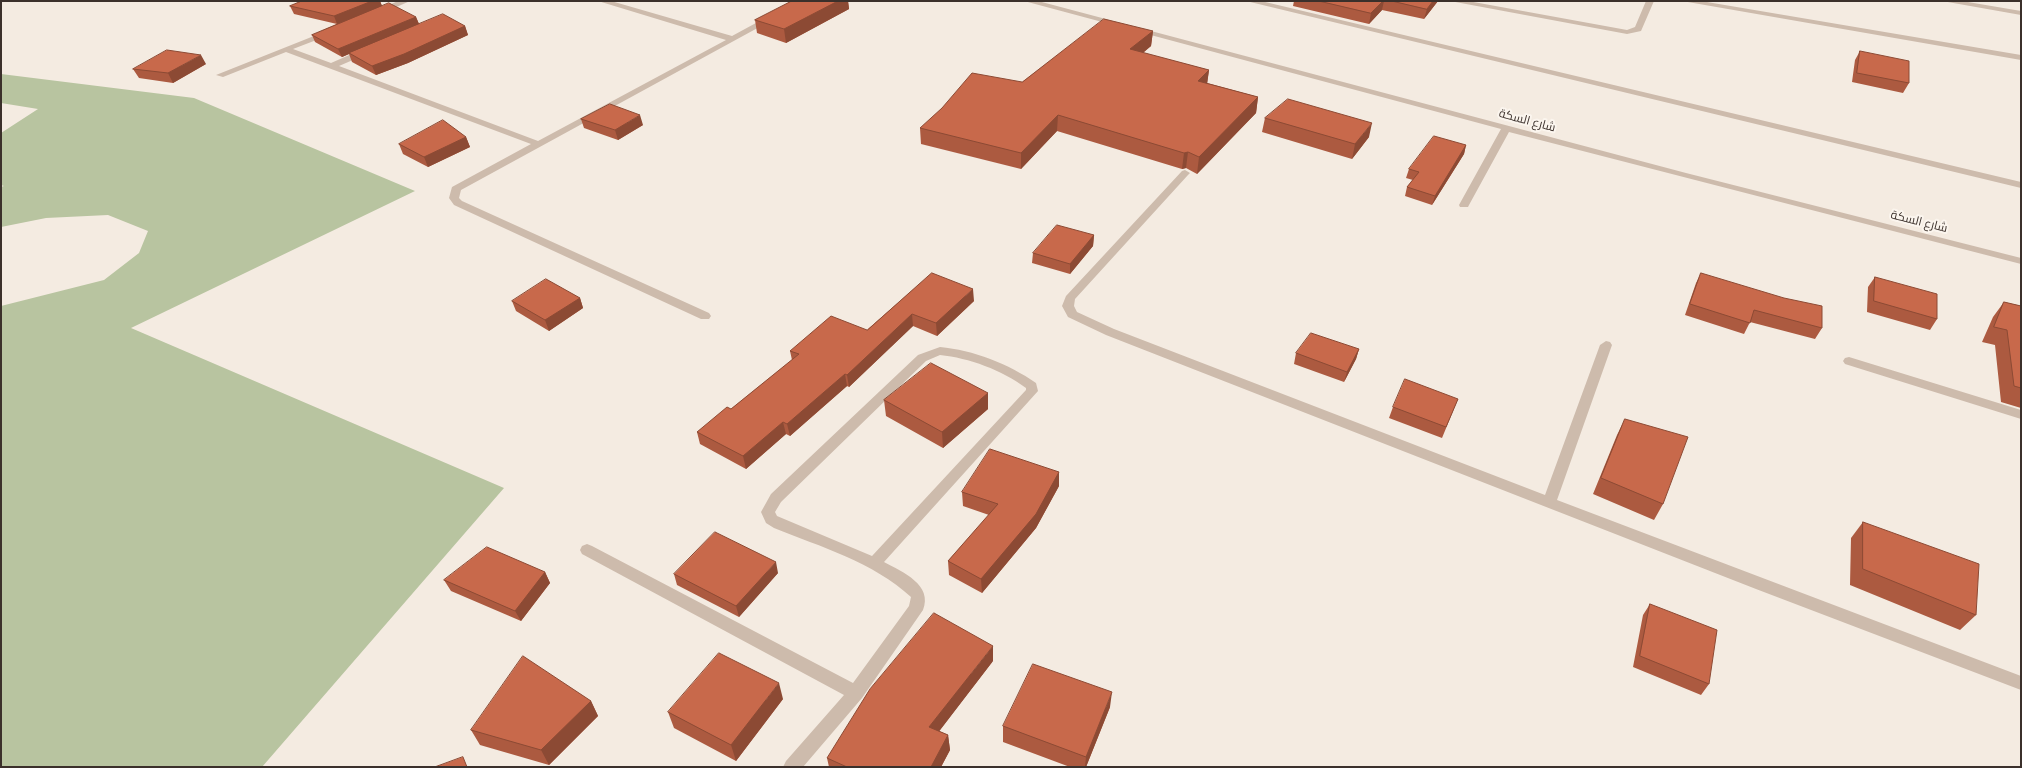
<!DOCTYPE html>
<meta charset="utf-8">
<style>
body{margin:0}
#map{position:relative;width:2022px;height:768px;overflow:hidden;background:#f4ebe1;font-family:"Varela Round",sans-serif}
canvas{display:block}
.frame{position:absolute;inset:0;border:2px solid #3b302b;pointer-events:none}
</style>
<div id="map">
<canvas width="2022" height="768"></canvas>
<div class="frame"></div>
</div>
<script>
const ctx = document.querySelector('canvas').getContext('2d');
ctx.lineJoin = 'round';
function fillPath(path, color) { ctx.fillStyle = color; ctx.fill(path, 'evenodd'); }
function strokePath(path, color, width, dash) { ctx.strokeStyle = color; ctx.lineWidth = width; ctx.lineCap = dash ? 'butt' : 'round'; ctx.setLineDash(dash || []); ctx.stroke(path); }
function drawText(font, color, halo, rows, align = 'center') {
  ctx.font = font + ' "Varela Round",Cairo,sans-serif'; ctx.lineWidth = 4; ctx.setLineDash([]); ctx.textBaseline = 'middle'; ctx.strokeStyle = halo; ctx.fillStyle = color; for (const [text, x, y, turn = 0] of rows) {
    ctx.save(); ctx.translate(x, y); ctx.rotate((+turn || 0) * Math.PI / 180); ctx.textAlign = isNaN(turn) ? turn : align; if (halo) ctx.strokeText(text, 0, 0); ctx.fillText(text, 0, 0); ctx.restore();
  }
}
const green = new Path2D(`
 M1,74L194,98L415,191L131,328L504,488L262,767H1V306L104,280L139,253L148,231L108,215L46,218L1,227V187L4,186L1,185V133L38,109L1,103Z`);
const minor = new Path2D(`
 M398,1H410L383,13L376,11Z
 M598,1H611L732,36L767,17L774,19L472,184L461,190L459,198L462,201L709,313L711,316L709,319H701L454,205L449,198L452,187L531,144L286,52L223,77L216,75L329,30L333,32L332,34L293,49L331,63L363,49H369V53L339,66L538,141L726,40Z
 M1024,1H1038L1686,173L2021,258V264L1509,132L1469,205L1468,207H1460L1459,205L1501,129Z
 M1246,1H1261L2021,182V188Z
 M1450,1H1468L1627,30L1635,27L1646,1H1654L1641,31L1627,34Z
 M1682,1H1701L2021,55V60Z
 M1942,1H1962L2021,11V15Z
 M1185,170L1190,173L1188,175L1075,299L1074,306L1077,312L1114,329L1545,495L1600,345L1606,341L1610,342L1612,345L1557,500L2021,676V690L1756,589L1106,335L1068,317L1062,306L1066,296L1182,171Z
 M940,347C973,350 1009,364 1036,383L1038,391L884,562C903,572 933,585 923,610L862,698L803,767H783L786,761L844,695L582,554L580,550L582,546L587,544L592,546L853,683L909,606L911,597C873,562 821,547 774,528L766,523L761,512L771,494L918,355ZM940,355C969,358 1002,370 1026,388V390L872,556L777,516L775,512L781,502L926,361Z
 M1849,357L2021,410V419L1845,364L1843,361L1845,358Z`);
const wall = new Path2D(`
 M302,1H380L382,6L416,17L419,24L465,26L468,35L408,63L376,75L352,62L349,54L342,57L315,42L312,35L337,24L294,14L290,6Z
 M792,1H848L849,9L786,43L757,33L755,20Z
 M1294,1H1438L1424,19L1382,10L1369,24L1293,6Z
 M1153,31L1151,46L1143,53L1209,70L1207,83L1258,97L1256,113L1197,174L1186,168L1182,169L1057,131L1021,169L921,144L920,128L1022,82Z
 M1860,51L1909,83L1903,93L1852,82L1855,60Z
 M206,64L173,83L139,78L133,69Z
 M1265,118L1369,137L1352,159L1262,132Z
 M581,119L643,125L618,140L584,128Z
 M466,137L470,147L428,167L403,154L399,144Z
 M1466,145L1464,154L1432,205L1405,196L1407,187L1413,180L1406,178L1409,169Z
 M1094,235L1093,246L1070,274L1032,263L1033,253Z
 M932,273L974,301L937,336L913,326L849,387L847,386L790,436L786,434L746,469L700,444L697,432L731,409L792,360L790,351L867,330Z
 M1701,273L1822,328L1815,339L1750,322L1744,334L1685,315L1696,283Z
 M1875,277L1937,319L1930,330L1867,312L1868,287Z
 M580,298L583,308L549,331L516,311L512,301Z
 M2004,302L2021,306V408L2001,402L1995,345L1982,342L1993,317Z
 M1359,349L1356,359L1344,382L1294,364L1296,353Z
 M988,393V409L943,448L886,416L884,400Z
 M1458,399L1442,438L1389,418L1393,407Z
 M1625,419L1663,504L1654,520L1593,494L1617,435Z
 M1059,486L1036,528L982,593L949,575L948,561L989,515L963,506L962,492Z
 M1863,522L1976,615L1960,630L1850,585L1851,538Z
 M545,572L550,583L521,621L451,591L444,580Z
 M778,573L739,617L677,585L674,574Z
 M1650,604L1709,684L1701,695L1633,667L1643,615Z
 M993,661L939,731L948,735L950,750L941,767H829L827,758Z
 M783,699L736,761L674,728L668,712Z
 M591,701L598,716L549,765L480,745L471,730Z
 M1110,707L1086,767H1070L1003,742V726Z`);
const shadedWall = new Path2D(`
 M372,1H380L382,6L337,24L334,16Z
 M838,1H848L849,9L786,43L784,29Z
 M1383,1H1384L1382,10L1369,24L1371,13Z
 M1433,1H1438L1424,19L1427,9Z
 M416,17L419,24L342,57L338,49Z
 M465,26L468,35L408,63L376,75L372,66Z
 M1153,31L1151,46L1129,64L1130,49Z
 M201,55L206,64L173,83L168,73Z
 M1209,70L1207,85L1198,81Z
 M1258,97L1256,113L1197,174L1199,157Z
 M640,115L643,125L618,140L615,130Z
 M1058,115L1057,131L1021,169V153Z
 M1372,123L1369,137L1352,159L1355,144Z
 M466,137L470,147L428,167L424,157Z
 M1466,145L1464,154L1432,205L1435,196Z
 M1188,152L1186,168L1182,169L1184,153Z
 M1094,235L1093,246L1070,274V264Z
 M973,289L974,301L937,336L936,323Z
 M580,298L583,308L549,331L545,320Z
 M912,314L913,326L849,387L847,375Z
 M1359,349L1356,359L1344,382L1347,372Z
 M845,374L847,386L790,436L787,424Z
 M988,393V409L943,448L942,432Z
 M783,422L786,434L746,469L743,456Z
 M1059,472V486L1036,528L982,593L981,579Z
 M776,562L778,573L739,617L736,606Z
 M545,572L550,583L521,621L515,611Z
 M993,646V661L931,742L929,727Z
 M779,683L783,699L736,761L731,745Z
 M1112,692L1110,707L1086,767H1085L1086,757Z
 M591,701L598,716L549,765L541,750Z
 M948,735L950,750L941,767H931Z`);
const building = new Path2D(`
 M302,1H372L334,16L290,6Z
 M792,1H838L784,29L755,20Z
 M1319,1H1383L1371,13Z
 M1392,1H1433L1427,9Z
 M389,3L416,17L338,49L312,35Z
 M443,14L465,26L404,54L372,66L349,53Z
 M1104,19L1153,31L1130,49L1209,70L1198,81L1258,97L1199,157L1188,152L1184,153L1058,115L1021,153L920,128L942,108L972,73L1022,82Z
 M167,50L201,55L168,73L133,69Z
 M1860,51L1909,61V83L1857,73Z
 M1288,99L1372,123L1355,144L1265,118Z
 M610,104L640,115L615,130L581,119Z
 M443,120L466,137L424,157L399,144Z
 M1434,136L1466,145L1435,196L1407,187L1419,172L1409,169Z
 M1057,225L1094,235L1070,264L1033,253Z
 M932,273L973,289L936,323L912,314L847,375L845,374L787,424L783,422L743,456L697,432L727,407L731,409L799,354L790,351L831,316L867,330Z
 M1701,273L1784,298L1822,306V328L1754,310L1750,323L1690,304Z
 M1875,277L1937,294V319L1874,301Z
 M546,279L580,298L545,320L512,301Z
 M2004,302L2021,306V388L2014,386L2007,330L1994,327Z
 M1311,333L1359,349L1347,372L1296,353Z
 M931,363L988,393L942,432L884,400Z
 M1405,379L1458,399L1446,427L1393,407Z
 M1625,419L1688,437L1663,504L1601,478Z
 M990,449L1059,472L1036,514L981,579L948,561L998,504L962,492Z
 M1863,522L1979,564L1976,615L1863,569Z
 M715,532L776,562L736,606L674,574Z
 M487,547L545,572L515,611L444,580Z
 M1650,604L1717,630L1709,684L1640,656Z
 M934,613L993,646L929,727L948,735L931,767H847L827,758L870,689Z
 M719,653L779,683L731,745L668,712Z
 M523,656L591,701L541,750L471,730Z
 M1033,664L1112,692L1086,757L1003,726Z
 M463,757L467,767H435Z`);
const farStreetnames = [
 ["شارع السكة",1527,121,15],
 ["شارع السكة",1919,222,14]
];
fillPath(green, '#b8c4a0');
fillPath(minor, '#cdbbac');
fillPath(wall, '#ac5a40');
fillPath(shadedWall, '#8c4a34');
fillPath(building, '#c8694b');
strokePath(building, '#8c4a34', 1);
drawText('12px', '#3b302b', '#fbf5ee', farStreetnames);
</script>
